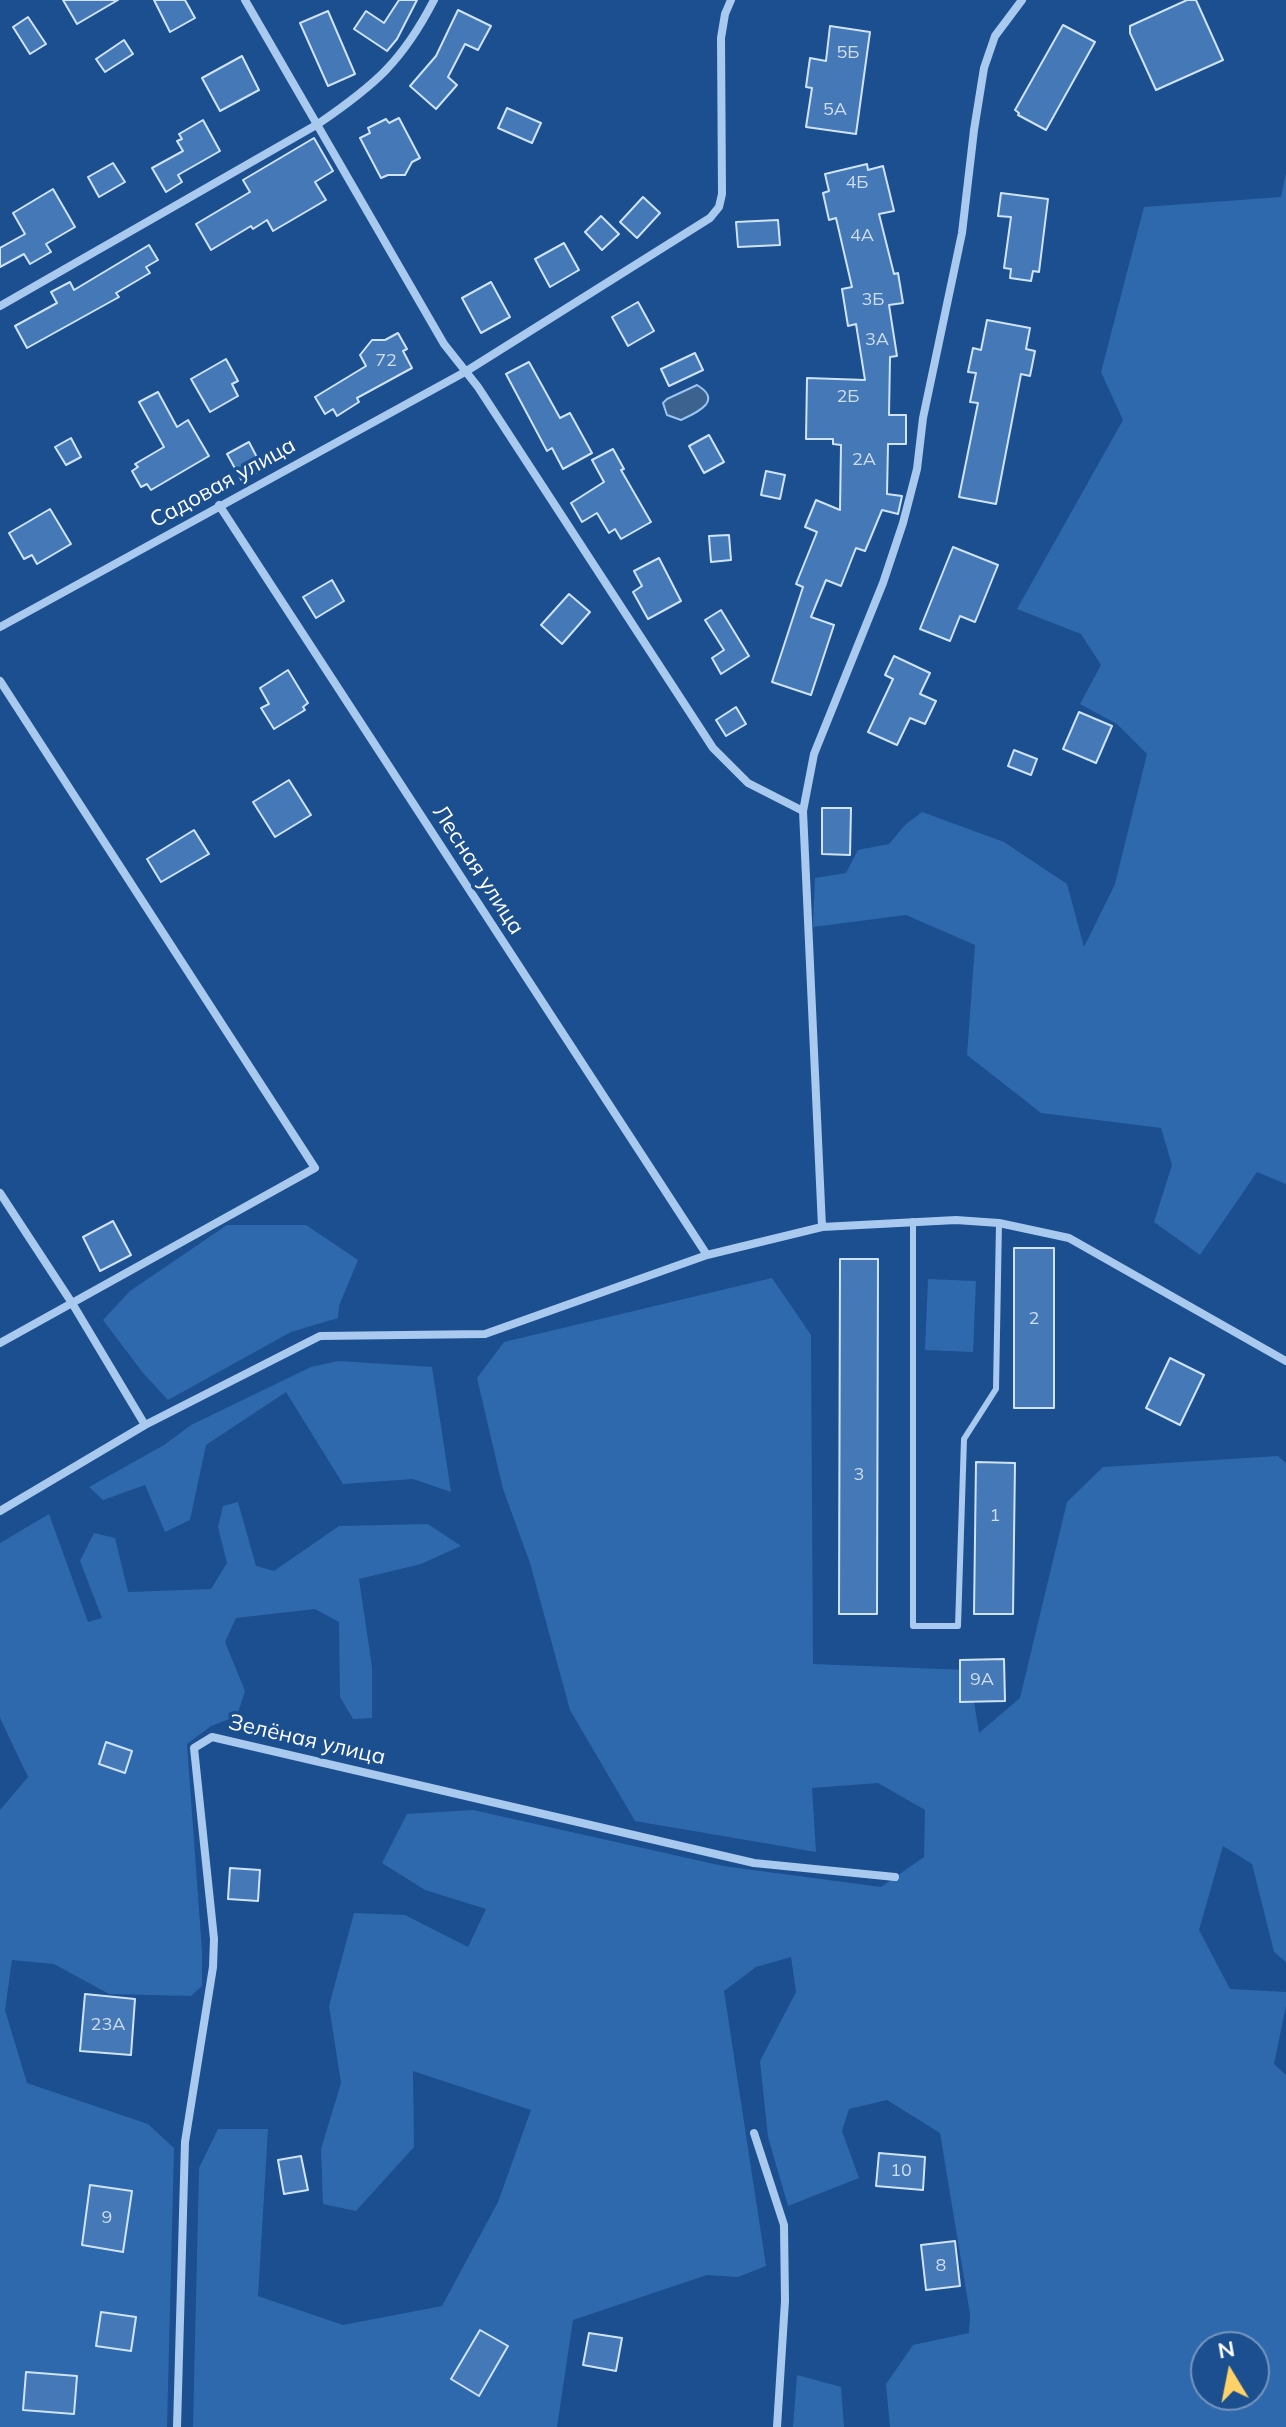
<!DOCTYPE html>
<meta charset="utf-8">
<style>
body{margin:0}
#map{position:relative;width:1286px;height:2427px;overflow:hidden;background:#1b4f8f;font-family:Mulish,sans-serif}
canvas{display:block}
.north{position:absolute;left:1190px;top:2331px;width:80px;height:80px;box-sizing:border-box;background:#1b4f8f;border:2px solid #7695bc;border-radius:50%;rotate:350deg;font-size:22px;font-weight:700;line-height:32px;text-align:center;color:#fff}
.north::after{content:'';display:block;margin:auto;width:28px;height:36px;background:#ffd166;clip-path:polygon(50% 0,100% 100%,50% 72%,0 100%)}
</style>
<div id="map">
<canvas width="1286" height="2427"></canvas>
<div class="north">N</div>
</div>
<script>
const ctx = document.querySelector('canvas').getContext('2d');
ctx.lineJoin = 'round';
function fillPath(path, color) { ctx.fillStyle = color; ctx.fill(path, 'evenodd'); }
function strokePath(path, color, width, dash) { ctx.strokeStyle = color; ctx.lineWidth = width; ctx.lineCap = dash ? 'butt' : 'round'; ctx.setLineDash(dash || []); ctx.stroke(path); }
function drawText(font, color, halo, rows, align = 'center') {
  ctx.font = font + ' Mulish,sans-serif'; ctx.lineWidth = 7; ctx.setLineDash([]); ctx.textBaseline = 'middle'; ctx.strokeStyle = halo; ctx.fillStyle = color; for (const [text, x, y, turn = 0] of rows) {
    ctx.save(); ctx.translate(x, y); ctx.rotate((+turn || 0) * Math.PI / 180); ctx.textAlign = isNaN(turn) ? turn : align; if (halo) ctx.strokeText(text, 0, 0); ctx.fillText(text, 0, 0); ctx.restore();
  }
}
const green = new Path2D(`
 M1286,173V1184L1257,1172L1200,1255L1154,1222L1172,1165L1161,1128L1041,1113L967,1055L975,945L906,915L813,927L815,878L846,873L858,850L889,844L905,825L922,812L1004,842L1067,884L1084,947L1115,884L1147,754L1117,724L1080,704L1101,665L1081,634L1017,609L1123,420L1101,372L1144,207L1281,197Z
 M227,1225H306L358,1260L339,1306L338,1318L291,1332L168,1400L143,1373L103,1320L130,1291Z
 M772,1278L811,1335L813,1664L969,1670L979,1733L1020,1698L1067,1502L1103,1467L1278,1456L1286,1463V1962L1274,1952L1252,1864L1223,1846L1199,1930L1230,1989L1286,1992V2006L1274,2064L1286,2075V2427H890L886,2384L913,2345L969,2333L970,2314L940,2133L887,2100L849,2109L842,2131L859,2178L788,2206L768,2137L760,2061L796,1992L791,1957L756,1967L724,1991L766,2266L738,2277L707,2275L573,2320L557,2427H193L199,2168L218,2129H268L258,2296L343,2325L442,2306L498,2202L531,2110L413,2071L414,2147L356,2211L323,2204L321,2149L341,2083L329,2006L354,1913L405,1915L468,1947L486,1909L425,1890L382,1863L407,1814L473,1810L723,1866L881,1887L924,1857L925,1810L878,1783L812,1788L816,1852L635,1821L570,1710L530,1563L503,1489L477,1378L504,1342ZM1206,2347H1254V2395H1206Z
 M928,1279L976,1281L973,1352L925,1350Z
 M338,1361L432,1367L451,1492L413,1479L343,1484L286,1392L206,1445L190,1520L165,1532L145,1485L103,1500L89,1487L164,1445L191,1425L311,1367Z
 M238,1502L256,1566L274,1571L339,1526L428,1524L461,1546L421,1564L359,1579L372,1667V1718L353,1719L340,1697L339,1622L315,1609L236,1618L225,1642L245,1691L237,1716L211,1726L187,1744L202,1951V1986L191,1996L109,1994L54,1964L12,1960L5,2010L27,2083L148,2124L174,2148L167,2427H0V1810L28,1777L0,1718V1543L49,1514L88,1622L102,1618L80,1561L94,1533L115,1538L128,1592L211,1589L227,1563L218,1527L223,1506Z
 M797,2375L841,2387L844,2427H793Z`);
const water = new Path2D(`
 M697,385C724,401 696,413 681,420L667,415L663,403L667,399Z`);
const building = new Path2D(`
 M63,0H118L77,24Z
 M154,0H185L195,18L170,32Z
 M399,0H417L397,39L387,51L354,29L366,11L384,23Z
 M1187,0H1196L1223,60L1156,90L1130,33V26Z
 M458,10L491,26L478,50L465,44L448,77L457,85L436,109L410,86L436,56Z
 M328,11L355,74L328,86L300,23Z
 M28,17L46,44L30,54L13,27Z
 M1063,25L1095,42L1046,130L1018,115L1019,113L1015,110Z
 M830,26L870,32L856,134L806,127L812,88L806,87L810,58L826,61Z
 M124,40L133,54L105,72L96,59Z
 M242,56L259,90L220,111L202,78Z
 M507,108L541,123L532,143L498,128Z
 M399,118L420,158L412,162L405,175H388L381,178L360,138L370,133L368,128L386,119L389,123Z
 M203,120L220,151L178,175L182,182L166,192L152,168L183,151L177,141L182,139L179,134Z
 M314,138L333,171L315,182L326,200L273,231L267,220L253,229L251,226L211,250L196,224L250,192L243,180Z
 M113,163L125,182L99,197L88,177Z
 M867,164L868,170L883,166L894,211L879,214L894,274L898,273L903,303L889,305L897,356L890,357L889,415H906V444H888L887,494L902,496L898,514L882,510L865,551L856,548L841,586L826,580L811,617L834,625L811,695L772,682L803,587L796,584L817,532L805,527L816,500L840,510L841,445L833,444V439H806L807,378L865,380L856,324L848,326L842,289L852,287L836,218L829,220L823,193L829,191L825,174Z
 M53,189L75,227L46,244L51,252L30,264L24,254L0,267V248L25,234L13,213Z
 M1001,193L1048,199L1039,272L1033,271L1031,281L1010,278L1011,269L1004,268L1011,217L998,216Z
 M643,197L660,213L637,238L620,222Z
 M601,216L619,234L602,250L585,232Z
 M778,220L780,245L738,247L736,222Z
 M564,243L579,270L550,287L535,259Z
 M149,245L158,260L146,267L150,273L116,293L119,297L27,348L15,326L57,303L51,292L70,282L74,290Z
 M491,282L510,317L481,333L462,298Z
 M638,302L654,331L628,346L612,317Z
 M987,320L1030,328L1026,349L1035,351L1030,376L1021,374L996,504L959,497L978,403L970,402L976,373L968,372L973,348L981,350Z
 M398,333L407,349L403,351L412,368L357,398L359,402L337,416L333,409L325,414L315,397L366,366L360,355L372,340H385Z
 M695,353L703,370L669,386L661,369Z
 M226,359L238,381L232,384L238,396L210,412L191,379Z
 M529,362L560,418L570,413L592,453L563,469L552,448L547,451L506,374Z
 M158,392L177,427L188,420L209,456L151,490L147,484L141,487L132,471L138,467L135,464L164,447L139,402Z
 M709,435L724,462L704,473L689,446Z
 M71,438L81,457L66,465L55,447Z
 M249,442L263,469L242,481L227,454Z
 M613,449L624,469L621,470L651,522L621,539L615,529L609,533L597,513L582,522L571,503L604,482L592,460Z
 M766,471L785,475L780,499L761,495Z
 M50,509L71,544L37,564L32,555L24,559L9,533Z
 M729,535L731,560L711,562L709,536Z
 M953,547L998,565L975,622L960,616L950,641L920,629Z
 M659,558L681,601L648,619L633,592L642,586L634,571Z
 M332,580L344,601L316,618L303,597Z
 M569,594L590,612L562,644L541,625Z
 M721,610L749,656L721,674L712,658L724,650L705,620Z
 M894,656L930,673L920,694L936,701L925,724L910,718L897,745L868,732L893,679L885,675Z
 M288,670L308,703L303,707L305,710L274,729L261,708L269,704L260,688Z
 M736,707L746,724L726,736L716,720Z
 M1079,712L1112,726L1096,763L1063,749Z
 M1014,750L1037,759L1031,775L1008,766Z
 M289,780L311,815L275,837L253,802Z
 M822,808H851L850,855L822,854Z
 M194,830L209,854L161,882L147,859Z
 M113,1221L131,1255L100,1271L83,1237Z
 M1014,1248H1054V1408H1014Z
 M840,1259H878L877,1614H839Z
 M1170,1358L1204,1375L1180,1425L1146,1408Z
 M976,1462L1015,1463L1013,1614H974Z
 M1004,1659L1005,1701L960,1702V1660Z
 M106,1742L132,1751L125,1773L99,1764Z
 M230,1868L260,1870L258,1901L228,1899Z
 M85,1994L135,1999L131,2055L80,2051Z
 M879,2153L925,2157L923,2190L876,2186Z
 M301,2156L308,2190L284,2194L278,2160Z
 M90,2185L132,2191L123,2252L82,2245Z
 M955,2241L960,2286L926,2290L921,2245Z
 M101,2312L136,2317L131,2351L96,2346Z
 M480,2330L508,2346L479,2396L451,2379Z
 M589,2333L622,2338L616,2371L583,2365Z
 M26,2372L77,2376L74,2414L23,2410Z`);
const service = new Path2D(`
 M913,1221V1626H958L964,1439L996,1389L999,1223`);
const minor = new Path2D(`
 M245,0L444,344L478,387L713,748L748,783L803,811
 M0,306L318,124C375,85 402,62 434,0
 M219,505L707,1255
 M0,627L465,372L710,218L719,207L722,194L721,38L725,14L731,0
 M0,681L315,1168L0,1343
 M0,1193L72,1303L145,1425
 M822,1227L803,811L814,754L883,583L903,523L917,469L923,418L962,233L974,130L984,68L995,36L1022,0
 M0,1511L145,1425L320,1336L485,1334L707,1255L822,1227L956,1220L999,1223L1069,1238L1286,1361
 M754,2133L784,2225L785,2301L777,2427
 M177,2427L185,2142L213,1967L214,1939L194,1748L212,1737L754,1863L895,1877`);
const numberNames = [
 ["5Б",848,53],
 ["5А",835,110],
 ["4Б",857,183],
 ["4А",862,236],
 ["3Б",873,300],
 ["3А",877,340],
 ["72",386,361],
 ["2Б",848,397],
 ["2А",864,460],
 ["2",1034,1319],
 ["3",859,1475],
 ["1",995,1516],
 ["9А",982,1680],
 ["23А",108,2025],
 ["10",901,2171],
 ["9",107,2218],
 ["8",941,2266]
];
const streetNames = [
 ["Садовая улица",223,483,-29],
 ["Лесная улица",478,870,57],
 ["Зелёная улица",307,1740,13]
];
fillPath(green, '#2e69ad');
fillPath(water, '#3c6290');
strokePath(water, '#9cc4f0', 2);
fillPath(building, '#4478b7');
strokePath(building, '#cfe3fa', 2);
strokePath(service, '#a9c9ee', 6);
strokePath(minor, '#a9c9ee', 8);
drawText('18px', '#d0dded', null, numberNames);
drawText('22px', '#fff', '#1b4f8f', streetNames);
</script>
